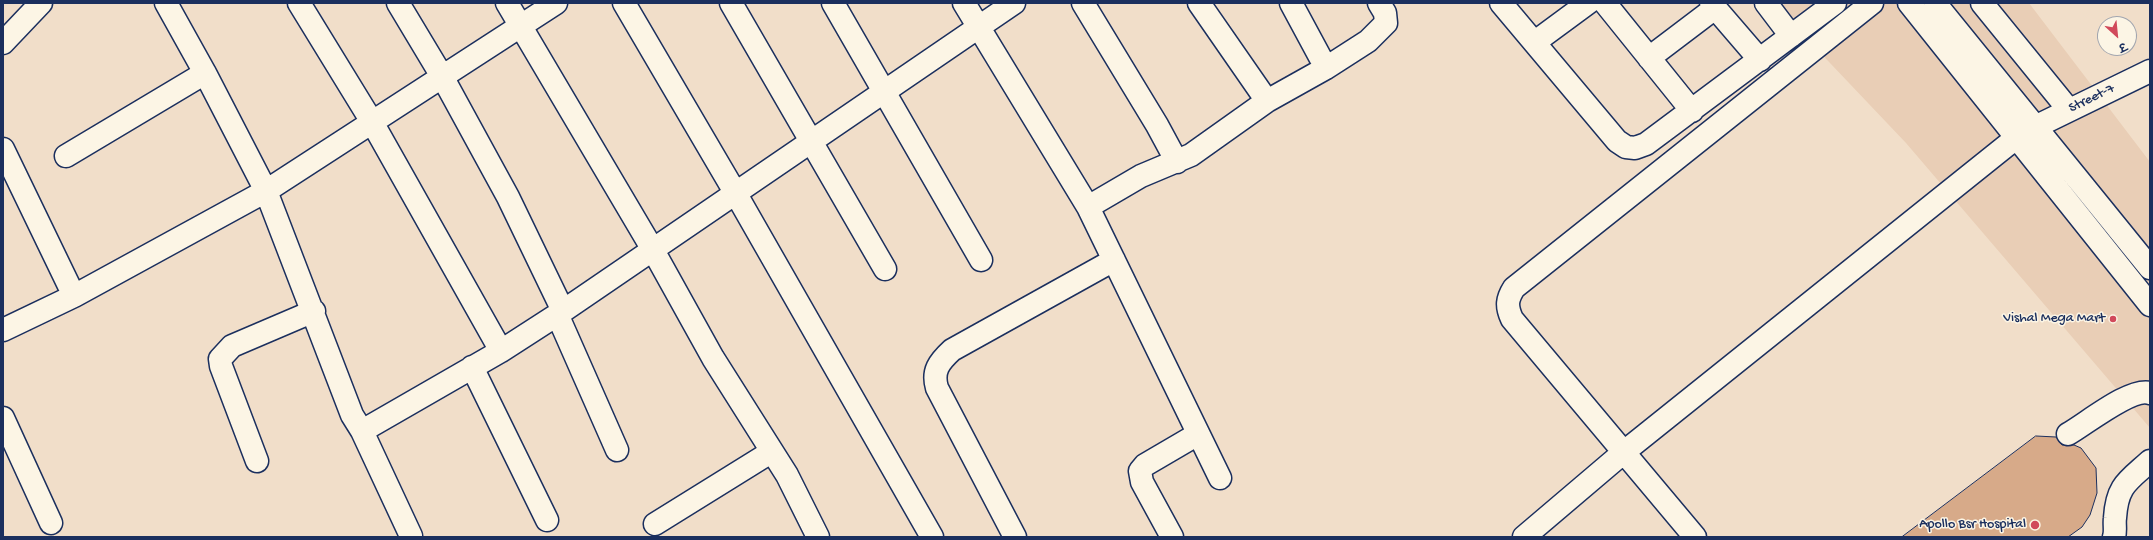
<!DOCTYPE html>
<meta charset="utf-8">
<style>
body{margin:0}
#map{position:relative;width:2153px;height:540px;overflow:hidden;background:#f1dec9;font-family:"Gochi Hand","Playpen Sans Deva",sans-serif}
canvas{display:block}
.frame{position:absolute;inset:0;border:4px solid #1b2f5e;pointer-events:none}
.north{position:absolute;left:2097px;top:16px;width:40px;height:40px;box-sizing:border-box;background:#fcf5e5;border:1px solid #a2a6af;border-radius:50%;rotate:153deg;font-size:11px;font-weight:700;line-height:16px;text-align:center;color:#1b2f5e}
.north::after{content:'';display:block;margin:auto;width:14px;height:18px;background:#d1495b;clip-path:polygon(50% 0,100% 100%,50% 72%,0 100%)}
</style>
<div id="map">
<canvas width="2153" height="540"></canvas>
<div class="frame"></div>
<div class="north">उ</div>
</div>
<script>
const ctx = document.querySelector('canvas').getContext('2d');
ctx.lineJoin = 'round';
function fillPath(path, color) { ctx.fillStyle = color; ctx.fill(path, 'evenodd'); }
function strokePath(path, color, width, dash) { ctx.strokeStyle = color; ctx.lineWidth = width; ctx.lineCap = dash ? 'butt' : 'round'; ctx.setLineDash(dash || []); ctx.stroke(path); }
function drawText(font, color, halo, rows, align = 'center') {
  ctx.font = font + ' "Gochi Hand",sans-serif'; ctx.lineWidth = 3; ctx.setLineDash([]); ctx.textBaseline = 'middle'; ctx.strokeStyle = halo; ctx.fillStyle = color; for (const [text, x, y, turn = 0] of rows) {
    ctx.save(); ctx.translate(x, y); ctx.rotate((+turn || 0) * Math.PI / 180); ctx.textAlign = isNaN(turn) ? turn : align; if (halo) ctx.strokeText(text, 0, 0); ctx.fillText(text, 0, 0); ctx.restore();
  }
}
const built = new Path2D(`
 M1773,3H2029L2150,162V428L1906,143Z`);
const building = new Path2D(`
 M2036,436L2056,437L2062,445H2074L2081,448L2096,468L2097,493L2090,515L2082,527L2068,537H1902Z`);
const minor = new Path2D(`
 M166,3L205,73L266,191L352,415L362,431L411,536
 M299,3L372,122L501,351
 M398,3L443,78L508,197L563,311
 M507,3L653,250L713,358L787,475L818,537
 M624,3L736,194L932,537
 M731,3L885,269
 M833,3L981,260
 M964,3L1088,207L1220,478
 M1083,3L1157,125L1177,162
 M1199,3L1267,101
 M1291,3L1326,68
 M1501,3L1617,141L1626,147L1635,148L1646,144L1835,3
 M1605,3L1692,111
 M1711,3L1760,60
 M1766,3L1791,36
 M1909,3L2150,305
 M1935,3L2150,268
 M1982,3L2069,110
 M1535,42L1588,3
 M3,43L41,3
 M1649,58L1715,8
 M2035,127L2150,71
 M3,149L74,296
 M66,156L205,73
 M1088,207L1141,176L1191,155L1267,101L1326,68L1368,41L1386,23L1385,13L1379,3
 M557,314L617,450
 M3,330L74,296L266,191L556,3
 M472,367L547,520
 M3,418L51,523
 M362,431L501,351L563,311L1014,3
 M2068,434C2086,424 2131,387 2150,393
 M257,461L221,366L220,359L232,346L314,311
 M655,524L771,452
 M1015,537L937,388C932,371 939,362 952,350L1114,260
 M1172,537L1142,482L1140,471L1145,465L1198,434
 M1524,537L1624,452L2016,138
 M1695,537L1512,319C1506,306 1507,299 1514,288L1872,3
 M2114,537C2116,531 2114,524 2115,518C2117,485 2128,481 2150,461`);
const markers = [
 [2113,319,4,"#d1495b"],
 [2035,525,5,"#d1495b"]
];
const streetNames = [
 ["Street-7",2092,99,-26]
];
const poiNames = [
 ["Vishal Mega Mart",2105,319],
 ["Apollo Bsr Hospital",2026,525]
];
fillPath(built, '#e9ceb6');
fillPath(building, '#d7aa89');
strokePath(building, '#1b2f5e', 1);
strokePath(minor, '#1b2f5e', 25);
strokePath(minor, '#fcf5e5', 22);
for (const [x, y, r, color] of markers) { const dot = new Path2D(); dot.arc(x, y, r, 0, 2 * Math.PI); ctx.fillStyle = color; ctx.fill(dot); strokePath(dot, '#fcf5e5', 1.5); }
drawText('14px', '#1b2f5e', '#fcf5e5', streetNames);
drawText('14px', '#1b2f5e', '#fcf5e5', poiNames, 'right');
</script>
